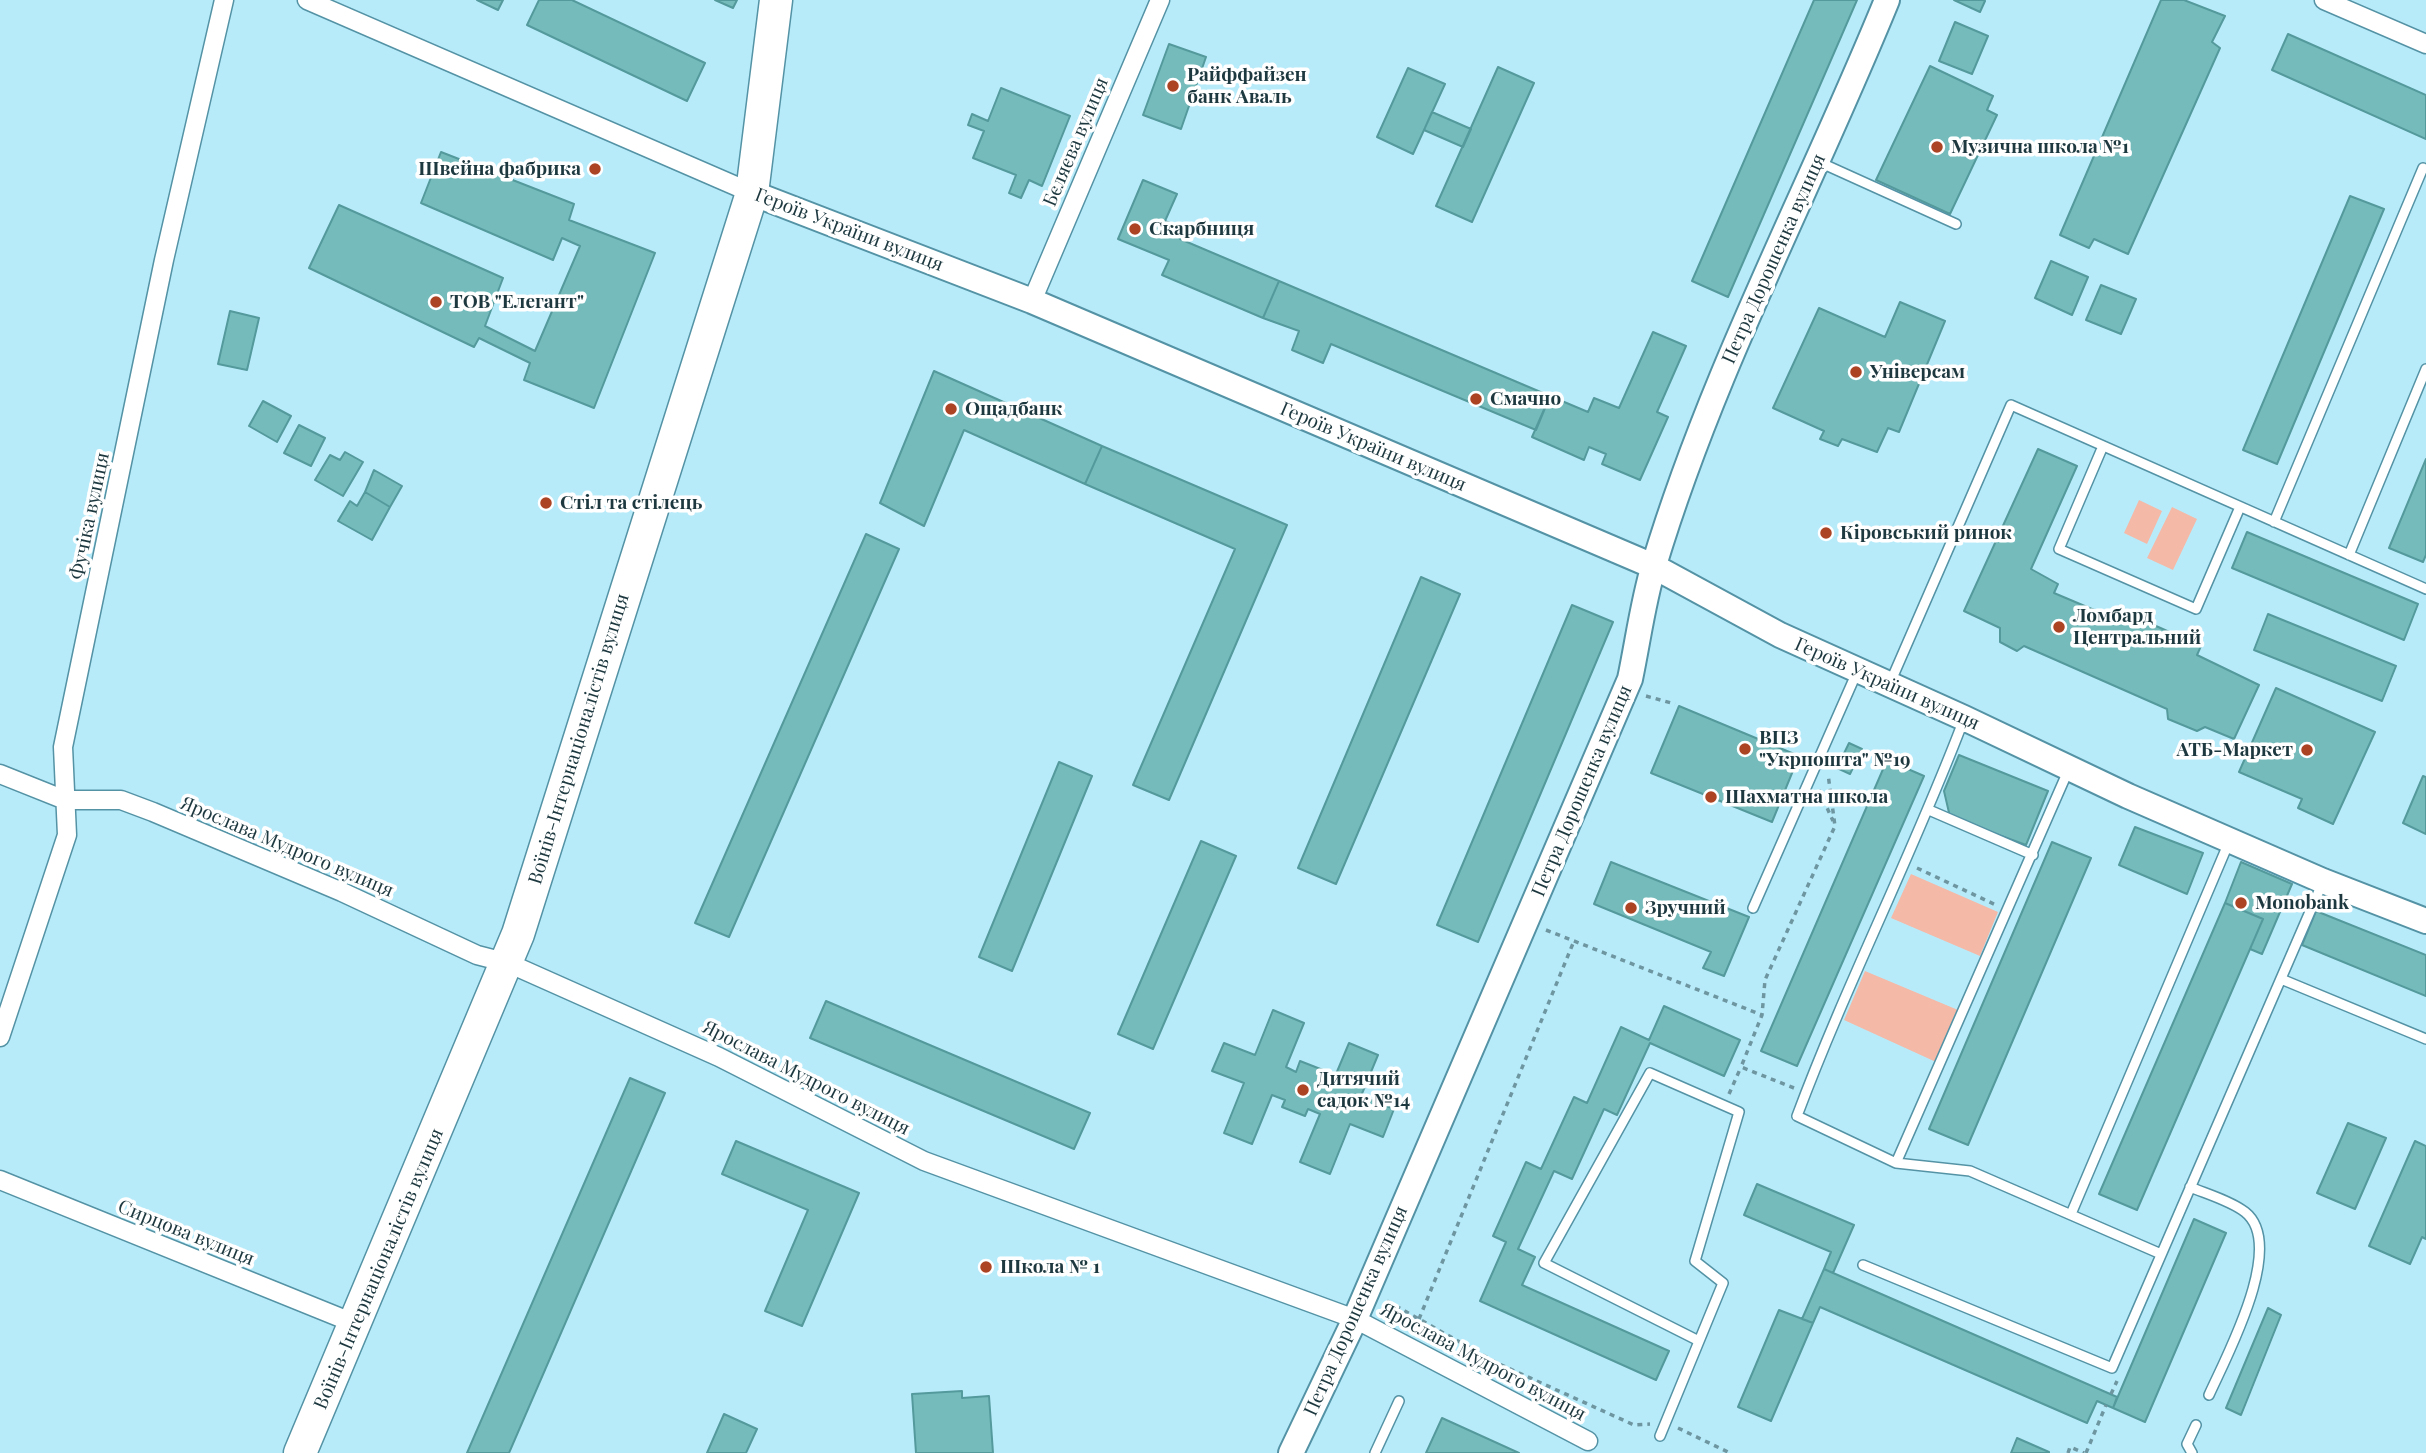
<!DOCTYPE html>
<meta charset="utf-8">
<style>
body{margin:0}
canvas{display:block;background:#b8ebfa}
</style>
<canvas width="2426" height="1453"></canvas>
<script>
const ctx = document.querySelector('canvas').getContext('2d');
ctx.lineJoin = 'round';
function fillPath(path, color) { ctx.fillStyle = color; ctx.fill(path, 'evenodd'); }
function strokePath(path, color, width, dash) { ctx.strokeStyle = color; ctx.lineWidth = width; ctx.lineCap = dash ? 'butt' : 'round'; ctx.setLineDash(dash || []); ctx.stroke(path); }
function drawText(font, color, halo, rows, align = 'center') {
  ctx.font = font + ' "Playfair Display",serif'; ctx.lineWidth = 7; ctx.setLineDash([]); ctx.textBaseline = 'middle'; ctx.strokeStyle = halo; ctx.fillStyle = color; for (const [text, x, y, turn = 0] of rows) {
    ctx.save(); ctx.translate(x, y); ctx.rotate((+turn || 0) * Math.PI / 180); ctx.textAlign = isNaN(turn) ? turn : align; if (halo) ctx.strokeText(text, 0, 0); ctx.fillText(text, 0, 0); ctx.restore();
  }
}
const green = new Path2D(`
 M2139,500L2162,511L2147,544L2124,533Z
 M2172,507L2197,519L2173,570L2147,558Z
 M1911,874L1998,912L1980,956L1891,918Z
 M1865,971L1958,1010L1936,1062L1844,1020Z`);
const building = new Path2D(`
 M477,0H503L498,10Z
 M539,0H572L705,63L687,101L527,25Z
 M715,0H737L733,8Z
 M1814,0H1857L1728,297L1692,281Z
 M1954,0H1983L1985,1L1980,12Z
 M2161,0H2184L2225,16L2212,42L2220,48L2128,254L2094,239L2089,248L2060,235Z
 M1955,22L1988,36L1972,74L1939,61Z
 M2288,34L2426,95V139L2272,70Z
 M1169,44L1206,57L1181,129L1143,115Z
 M1930,66L1993,96L1987,110L1997,115L1950,214L1876,180Z
 M1498,67L1534,83L1472,222L1436,206Z
 M1408,68L1445,84L1413,154L1377,137Z
 M1001,88L1070,116L1042,186L1029,180L1021,198L1009,193L1016,175L973,158L984,131L968,125L972,114L988,121Z
 M1432,112L1471,129L1463,147L1424,130Z
 M441,152L574,204L569,220L655,253L594,408L524,380L530,363L479,338L474,347L309,268L339,205L503,278L485,326L535,351L580,246L562,238L553,260L421,203Z
 M1143,180L1177,194L1165,221L1184,229L1180,239L1279,281L1263,318L1162,275L1169,260L1118,239Z
 M2350,196L2384,209L2277,464L2243,450Z
 M2051,261L2088,277L2072,315L2035,298Z
 M1279,281L1550,396L1536,430L1331,344L1323,363L1292,350L1299,331L1263,318Z
 M2101,285L2136,299L2121,334L2086,320Z
 M1900,302L1945,321L1899,432L1888,428L1877,452L1842,439L1838,446L1820,439L1824,431L1773,408L1819,308L1885,337Z
 M230,311L259,318L247,370L218,364Z
 M1653,332L1686,346L1657,412L1668,417L1640,480L1602,464L1606,454L1589,447L1584,460L1532,437L1550,396L1588,412L1594,398L1619,408Z
 M934,371L1102,446L1085,484L964,430L924,526L880,503Z
 M263,401L291,416L277,442L249,426Z
 M299,425L325,438L311,466L284,453Z
 M1102,446L1287,525L1169,800L1133,785L1235,549L1085,484Z
 M2038,449L2077,466L2031,569L2058,584L2054,593L2125,623L2129,614L2201,646L2197,655L2259,685L2234,739L2205,727L2197,731L2168,719L2167,709L2024,646L2017,651L2000,642V628L1964,611Z
 M345,452L363,462L343,496L315,480L330,455L340,460Z
 M2426,459V555L2423,562L2389,548Z
 M374,470L402,486L390,507L365,492Z
 M365,492L390,507L372,540L338,521L350,501L357,506Z
 M2247,532L2418,604L2404,640L2232,568Z
 M866,534L899,549L729,937L695,923Z
 M1421,577L1460,594L1336,884L1298,868Z
 M1572,605L1613,622L1478,942L1437,925Z
 M2268,614L2396,666L2382,701L2254,650Z
 M2276,688L2375,732L2333,824L2298,808L2302,799L2239,772Z
 M1679,706L1799,756L1772,822L1651,773Z
 M1849,743L1862,749L1850,774L1837,768Z
 M1959,755L2048,791L2026,845L1950,817L1944,791Z
 M1887,760L1924,776L1797,1066L1761,1051Z
 M1059,762L1092,776L1012,971L979,957Z
 M2423,776L2426,777V834L2403,823Z
 M2135,827L2203,853L2187,894L2119,865Z
 M1201,841L1236,856L1153,1049L1118,1034Z
 M2052,842L2091,858L1968,1145L1929,1129Z
 M1611,862L1749,917L1724,976L1703,968L1711,952L1594,904Z
 M2241,862L2292,884L2262,954L2250,949L2263,919L2225,903Z
 M2225,903L2263,919L2137,1210L2099,1194Z
 M2316,911L2426,955V996L2302,945Z
 M826,1001L1090,1113L1074,1149L810,1038Z
 M1664,1006L1740,1040L1724,1076L1650,1043L1617,1115L1604,1109L1572,1179L1554,1171L1518,1249L1535,1257L1522,1285L1669,1351L1656,1380L1480,1301L1506,1242L1493,1236L1526,1162L1541,1169L1574,1097L1587,1103L1621,1027L1649,1040Z
 M1273,1010L1304,1023L1286,1067L1296,1072L1300,1061L1323,1070L1319,1081L1331,1086L1349,1043L1378,1055L1361,1096L1394,1109L1383,1137L1350,1124L1330,1174L1300,1162L1320,1114L1308,1109L1305,1116L1282,1107L1285,1100L1272,1095L1252,1144L1224,1133L1244,1083L1212,1071L1224,1043L1255,1055Z
 M630,1078L665,1093L509,1453H467Z
 M2348,1123L2386,1138L2355,1209L2317,1193Z
 M736,1141L859,1193L802,1326L765,1311L808,1210L722,1174Z
 M2415,1141L2426,1146V1239L2422,1237L2410,1264L2369,1246Z
 M1757,1184L1854,1225L1833,1273L1824,1269L1831,1252L1744,1215Z
 M2194,1219L2226,1233L2145,1422L2113,1408Z
 M1824,1269L2117,1397L2113,1408L2097,1401L2087,1423L1820,1307L1813,1323L1802,1319Z
 M2268,1308L2281,1315L2241,1415L2226,1408Z
 M1779,1310L1813,1323L1771,1421L1738,1407Z
 M962,1391V1398L989,1396L993,1453H916L912,1394Z
 M724,1414L757,1429L746,1453H707Z
 M1442,1418L1519,1453H1426Z
 M2017,1438L2049,1452V1453H2011Z`);
const path = new Path2D(`
 M1646,696L1675,704
 M1819,790L1833,821
 M1917,868L1996,905
 M1546,930L1762,1015
 M1794,1088L1741,1067L1762,1015L1765,980L1835,826L1828,774
 M1729,1094L1741,1067
 M1387,1301L1497,1363L1634,1425L1650,1424
 M1419,1319L1574,941
 M2111,1394L2117,1381
 M1678,1428L1730,1453
 M2068,1453L2070,1447L2084,1453
 M2086,1453L2106,1405`);
const lane = new Path2D(`
 M1819,162L1956,224
 M2103,446L2059,549L2196,609L2240,507
 M2274,522L2423,168
 M2349,555L2426,369
 M1890,683L2011,405L2426,589
 M1964,719C1913,854 1847,982 1797,1116L1896,1163L1970,1171L2161,1254
 M1929,810L2033,855
 M1753,908L1857,672
 M2281,979L2426,1039
 M1896,1163L2068,771
 M2190,1187C2207,1194 2231,1201 2245,1212C2287,1245 2226,1357 2209,1395
 M2071,1214L2229,842
 M1863,1265L2112,1368L2322,884
 M1660,1436L1723,1283L1695,1261L1739,1112L1650,1073L1544,1263L1699,1341
 M1375,1453L1399,1401
 M2192,1453L2187,1444L2196,1425`);
const street = new Path2D(`
 M307,0L752,193
 M2324,0L2426,44
 M1032,301L1160,0
 M0,774L65,800H121L153,812L342,892L477,955L508,963L719,1057L924,1161L1355,1319L1588,1441
 M0,1037L67,835L63,747L164,260L224,0
 M0,1180L356,1324`);
const secondary = new Path2D(`
 M752,193L1032,301L1653,566L1780,635L1964,718L2128,796L2323,881L2426,921
 M1291,1453L1355,1319L1630,679C1638,641 1643,601 1654,565C1713,369 1810,189 1887,0`);
const highway = new Path2D(`
 M300,1453L518,934L752,193L776,0`);
const markers = [
 [1173,86,7,"#ac4424"],
 [1937,147,7,"#ac4424"],
 [595,169,7,"#ac4424"],
 [1135,229,7,"#ac4424"],
 [436,302,7,"#ac4424"],
 [1856,372,7,"#ac4424"],
 [1476,399,7,"#ac4424"],
 [951,409,7,"#ac4424"],
 [546,503,7,"#ac4424"],
 [1826,533,7,"#ac4424"],
 [2059,627,7,"#ac4424"],
 [1745,749,7,"#ac4424"],
 [2307,750,7,"#ac4424"],
 [1711,797,7,"#ac4424"],
 [2241,903,7,"#ac4424"],
 [1631,908,7,"#ac4424"],
 [1303,1090,7,"#ac4424"],
 [986,1267,7,"#ac4424"]
];
const poiNames = [
 ["Райффайзен",1187,75],
 ["банк Аваль",1187,97],
 ["Музична школа №1",1951,147],
 ["Швейна фабрика",581,169,"right"],
 ["Скарбниця",1149,229],
 ["ТОВ \"Елегант\"",450,302],
 ["Універсам",1870,372],
 ["Смачно",1490,399],
 ["Ощадбанк",965,409],
 ["Стіл та стілець",560,503],
 ["Кіровський ринок",1840,533],
 ["Ломбард",2073,616],
 ["Центральний",2073,638],
 ["ВПЗ",1759,738],
 ["\"Укрпошта\" №19",1759,760],
 ["АТБ-Маркет",2293,750,"right"],
 ["Шахматна школа",1725,797],
 ["Monobank",2255,903],
 ["Зручний",1645,908],
 ["Дитячий",1317,1079],
 ["садок №14",1317,1101],
 ["Школа № 1",1000,1267]
];
const streetNames = [
 ["Бєляєва вулиця",1076,142,-67],
 ["Героїв України вулиця",849,230,21],
 ["Петра Дорошенка вулиця",1774,259,-66],
 ["Героїв України вулиця",1373,447,23],
 ["Фучіка вулиця",90,516,-78],
 ["Героїв України вулиця",1887,684,24],
 ["Воїнів-Інтернаціоналістів вулиця",579,739,-73],
 ["Петра Дорошенка вулиця",1582,791,-67],
 ["Ярослава Мудрого вулиця",287,847,23],
 ["Ярослава Мудрого вулиця",806,1078,27],
 ["Сирцова вулиця",186,1233,22],
 ["Воїнів-Інтернаціоналістів вулиця",379,1269,-67],
 ["Петра Дорошенка вулиця",1356,1311,-66],
 ["Ярослава Мудрого вулиця",1483,1362,28]
];
fillPath(green, '#f5b9a7');
fillPath(building, '#75bbbc');
strokePath(building, '#549a9c', 2);
strokePath(lane, '#5493a5', 12);
strokePath(street, '#5493a5', 21);
strokePath(secondary, '#5493a5', 28);
strokePath(highway, '#5493a5', 35);
strokePath(path, '#6e96a1', 3.5, [5, 5]);
strokePath(lane, '#fff', 9);
strokePath(street, '#fff', 18);
strokePath(secondary, '#fff', 24);
strokePath(highway, '#fff', 32);
for (const [x, y, r, color] of markers) { const dot = new Path2D(); dot.arc(x, y, r, 0, 2 * Math.PI); ctx.fillStyle = color; ctx.fill(dot); strokePath(dot, '#fff', 2.5); }
drawText('bold 19px', '#1d383f', '#fff', poiNames, 'left');
drawText('19px', '#1d383f', '#fff', streetNames);
</script>
